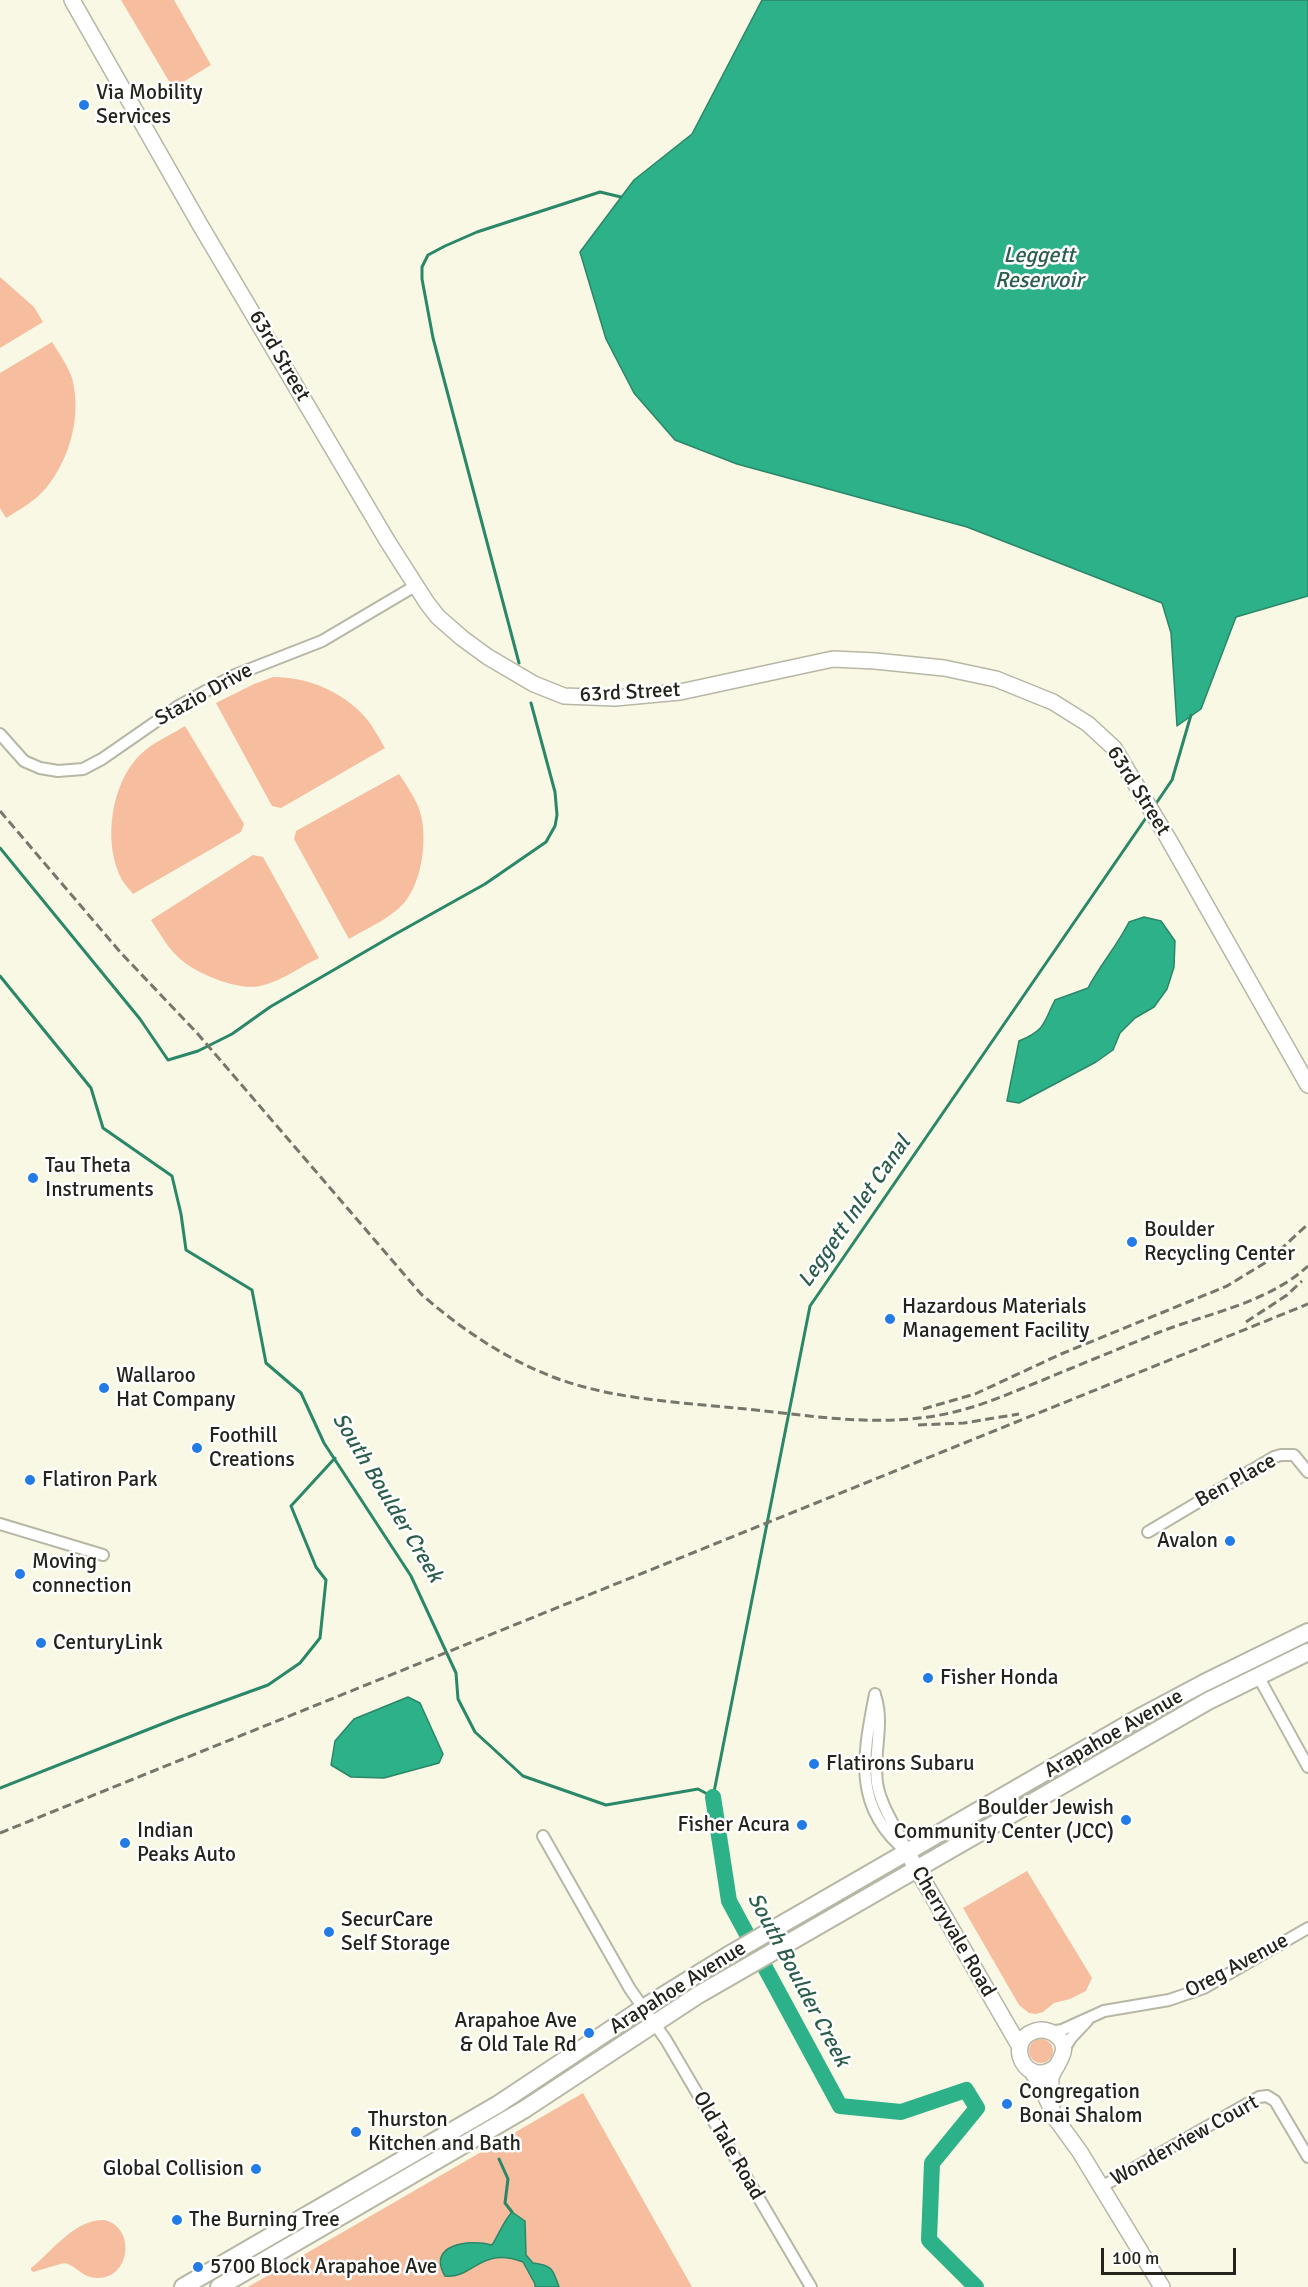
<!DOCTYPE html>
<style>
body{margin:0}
#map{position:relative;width:1308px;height:2287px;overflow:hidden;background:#f8f8e5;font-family:Signika,sans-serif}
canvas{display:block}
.scale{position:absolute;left:1101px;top:2248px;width:135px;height:27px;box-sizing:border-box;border:3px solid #24241d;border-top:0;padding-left:8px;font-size:18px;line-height:21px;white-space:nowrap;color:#24241d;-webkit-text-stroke:4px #fff;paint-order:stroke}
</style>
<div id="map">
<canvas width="1308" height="2287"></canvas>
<div class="scale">100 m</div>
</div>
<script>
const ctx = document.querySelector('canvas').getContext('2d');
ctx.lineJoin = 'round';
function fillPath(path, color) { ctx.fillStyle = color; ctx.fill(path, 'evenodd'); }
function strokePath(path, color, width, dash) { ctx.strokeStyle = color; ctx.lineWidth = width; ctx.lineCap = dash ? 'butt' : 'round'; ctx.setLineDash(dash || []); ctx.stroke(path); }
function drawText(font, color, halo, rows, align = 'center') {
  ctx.font = font + ' Signika,sans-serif'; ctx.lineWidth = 5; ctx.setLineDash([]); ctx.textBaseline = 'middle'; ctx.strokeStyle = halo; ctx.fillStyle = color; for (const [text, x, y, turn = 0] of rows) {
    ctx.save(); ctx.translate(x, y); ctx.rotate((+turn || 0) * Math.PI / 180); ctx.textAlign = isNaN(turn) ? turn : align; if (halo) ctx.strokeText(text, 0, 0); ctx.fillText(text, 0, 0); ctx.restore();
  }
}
const green = new Path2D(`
 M121,0H174L211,65L173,88Z
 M0,277L34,307L43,322L0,348Z
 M52,342C59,353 68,366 72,378C82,415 70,459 46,488C35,501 21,509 6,518L0,508V373Z
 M273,677C307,677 342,691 365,717C373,726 379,738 385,748L281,808L272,806L216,703L254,684Z
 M185,726L244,824L241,832L133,894C130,890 125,885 122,880C102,843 111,782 141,754C153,742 171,735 185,726Z
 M399,774C406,784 413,795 418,806C429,833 423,881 404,903C390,919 367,928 349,939L294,839L296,831Z
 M253,855L263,857L319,958C300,967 280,982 260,986C238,991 194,973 178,957C167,947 159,932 151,920Z
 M1027,1871L1092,1978L1086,1991L1070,1999L1054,2003L1043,2012L1036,2014L1029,2013L1019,2005L963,1908Z
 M1029 2051a12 12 0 1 1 24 0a12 12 0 1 1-24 0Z
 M583,2093L692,2287H248Z
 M104,2220C136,2227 131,2278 98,2278C81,2278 77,2265 64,2263L33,2272L31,2270V2268C53,2251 73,2220 104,2220Z`);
const water = new Path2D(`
 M762,0H1308V596L1236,617L1201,709L1177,726L1171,633L1162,603L967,527L737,464L675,440L634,393L606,339L580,252L634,180L692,134Z
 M1144,917L1161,921L1175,941L1174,967L1167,989L1154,1007L1135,1018L1120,1033L1113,1050L1096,1062L1019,1103L1007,1101L1019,1041C1046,1030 1043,1023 1055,1000L1088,988C1100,965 1117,946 1129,922Z
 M408,1697L420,1703L443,1754L439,1763L384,1778L351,1777L331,1765L335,1741L354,1719Z
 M512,2212L525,2221L526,2255L533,2263C552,2265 553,2269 559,2287H535V2284L523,2262C479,2246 474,2279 445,2276C426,2244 470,2239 492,2245C499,2234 503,2222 512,2212Z`);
const stream = new Path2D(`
 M519,663L433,338L422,279V267L428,255L445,246L477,232L600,192L621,197
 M1155,805L1172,780L1191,715
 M0,848L140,1019L168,1060L198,1051L232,1034L270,1007L392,936L485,884L546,842L555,826L557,815L555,792L531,703
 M0,976L91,1088L103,1128L172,1176L181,1214L186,1250L252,1290L266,1363L301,1393L324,1443L411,1576L456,1673L458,1699L475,1732L523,1776L606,1805L698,1789L713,1797L810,1306L1148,815
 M0,1788L177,1718L268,1685L300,1663L320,1638L326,1580L316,1567L291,1506L335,1458
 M499,2159L508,2179L505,2203L512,2212`);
const river = new Path2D(`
 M713,1797L729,1901L840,2106L901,2112L966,2090L977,2108L932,2163L929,2240L976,2287`);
const street = new Path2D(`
 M0,734L24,761L40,768L58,771L83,769L102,759L177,707L235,675L322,641L415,586
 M0,1524L103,1555
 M1148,1532L1274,1457L1281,1455H1294L1308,1472
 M1258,1676L1308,1767
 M875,1694C863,1756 852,1807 907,1852
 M876,1698C884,1726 873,1754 877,1783C881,1808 898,1829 907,1852
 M543,1836L630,1989L666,2040L811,2287
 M1049,2032L1062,2030L1104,2011L1169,2000L1204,1988L1308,1928
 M1063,2051L1071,2038L1087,2021
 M1101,2187L1259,2097L1267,2096L1275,2101L1308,2157`);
const secondary = new Path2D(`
 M72,0L199,223L388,542L427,603L438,617L462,638L488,657L534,684L564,696L615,698L680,692L833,659L875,661L944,668L996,679L1053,702L1088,724L1114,748L1169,840L1308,1085
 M907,1852L1020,2047
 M1032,2072L1039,2082L1056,2119L1080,2152L1162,2287
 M1054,2101C1052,2094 1050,2086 1051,2078C1055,2063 1076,2048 1053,2033C1047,2030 1041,2029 1035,2031C1003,2041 1026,2091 1057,2066`);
const primary = new Path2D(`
 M183,2287L497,2105L643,2008L727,1956L1142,1716L1204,1683L1308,1632
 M219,2287L525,2109L698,1995L1208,1701L1308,1652`);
const rail = new Path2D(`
 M0,811L121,953L197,1033L421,1294C461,1329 504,1358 553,1377C611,1399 675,1402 736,1408C809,1415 885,1430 958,1411C987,1404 1015,1391 1043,1380C1081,1364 1119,1349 1157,1333C1208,1313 1266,1304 1308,1266
 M1246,1322L1287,1295L1302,1281
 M923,1409L975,1394L1061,1354L1227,1286L1268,1261L1308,1224
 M918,1425L964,1423L1019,1414
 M0,1833L1308,1304`);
const markers = [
 [84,105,6,"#237be5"],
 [33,1178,6,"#237be5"],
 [1132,1242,6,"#237be5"],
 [890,1319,6,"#237be5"],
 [104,1388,6,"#237be5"],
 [197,1448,6,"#237be5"],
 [30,1480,6,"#237be5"],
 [1230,1541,6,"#237be5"],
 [20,1574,6,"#237be5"],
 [41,1643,6,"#237be5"],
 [928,1678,6,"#237be5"],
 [814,1764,6,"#237be5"],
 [1126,1820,6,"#237be5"],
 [802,1825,6,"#237be5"],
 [125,1843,6,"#237be5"],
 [329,1932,6,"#237be5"],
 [589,2033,6,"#237be5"],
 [1007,2104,6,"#237be5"],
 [356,2132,6,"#237be5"],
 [256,2169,6,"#237be5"],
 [177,2220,6,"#237be5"],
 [198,2267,6,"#237be5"]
];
const poiNames = [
 ["Via Mobility",96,93],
 ["Services",96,117],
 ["Tau Theta",45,1166],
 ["Instruments",45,1190],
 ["Boulder",1144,1230],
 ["Recycling Center",1144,1254],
 ["Hazardous Materials",902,1307],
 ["Management Facility",902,1331],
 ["Wallaroo",116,1376],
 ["Hat Company",116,1400],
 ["Foothill",209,1436],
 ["Creations",209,1460],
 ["Flatiron Park",42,1480],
 ["Avalon",1218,1541,"right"],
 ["Moving",32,1562],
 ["connection",32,1586],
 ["CenturyLink",53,1643],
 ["Fisher Honda",940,1678],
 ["Flatirons Subaru",826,1764],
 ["Boulder Jewish",1114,1808,"right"],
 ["Community Center (JCC)",1114,1832,"right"],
 ["Fisher Acura",790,1825,"right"],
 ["Indian",137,1831],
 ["Peaks Auto",137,1855],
 ["SecurCare",341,1920],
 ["Self Storage",341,1944],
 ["Arapahoe Ave",577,2021,"right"],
 ["& Old Tale Rd",577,2045,"right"],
 ["Congregation",1019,2092],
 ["Bonai Shalom",1019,2116],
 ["Thurston",368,2120],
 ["Kitchen and Bath",368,2144],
 ["Global Collision",244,2169,"right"],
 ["The Burning Tree",189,2220],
 ["5700 Block Arapahoe Ave",210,2267]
];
const streetNames = [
 ["63rd Street",279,356,60],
 ["63rd Street",630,693,-3],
 ["Stazio Drive",204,695,-29],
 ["63rd Street",1138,791,58],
 ["Ben Place",1236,1481,-29],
 ["Arapahoe Avenue",1114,1734,-30],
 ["Cherryvale Road",953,1932,60],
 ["Oreg Avenue",1237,1966,-28],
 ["Arapahoe Avenue",678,1988,-32],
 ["Wonderview Court",1185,2141,-29],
 ["Old Tale Road",728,2146,60]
];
const waterNames = [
 ["Leggett",1039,256],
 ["Reservoir",1039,281],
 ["Leggett Inlet Canal",855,1212,-55],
 ["South Boulder Creek",387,1498,59],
 ["South Boulder Creek",798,1980,62]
];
fillPath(green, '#f7bd9f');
fillPath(water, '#2db188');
strokePath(water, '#2a8768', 1.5);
strokePath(stream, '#2a8768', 3);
strokePath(river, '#2db188', 16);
strokePath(street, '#b6b7a4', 14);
strokePath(secondary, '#b6b7a4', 18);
strokePath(primary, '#b6b7a4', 20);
strokePath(street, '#fff', 10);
strokePath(secondary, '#fff', 15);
strokePath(primary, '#fff', 16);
strokePath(rail, '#76766b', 3, [9, 4.5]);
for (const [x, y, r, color] of markers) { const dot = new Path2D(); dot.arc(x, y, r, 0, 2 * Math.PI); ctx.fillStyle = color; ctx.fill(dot); strokePath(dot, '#fff', 2); }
drawText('21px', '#24241d', '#fff', poiNames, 'left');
drawText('21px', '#24241d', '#fff', streetNames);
drawText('italic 22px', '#2c5e4b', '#fff', waterNames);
</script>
